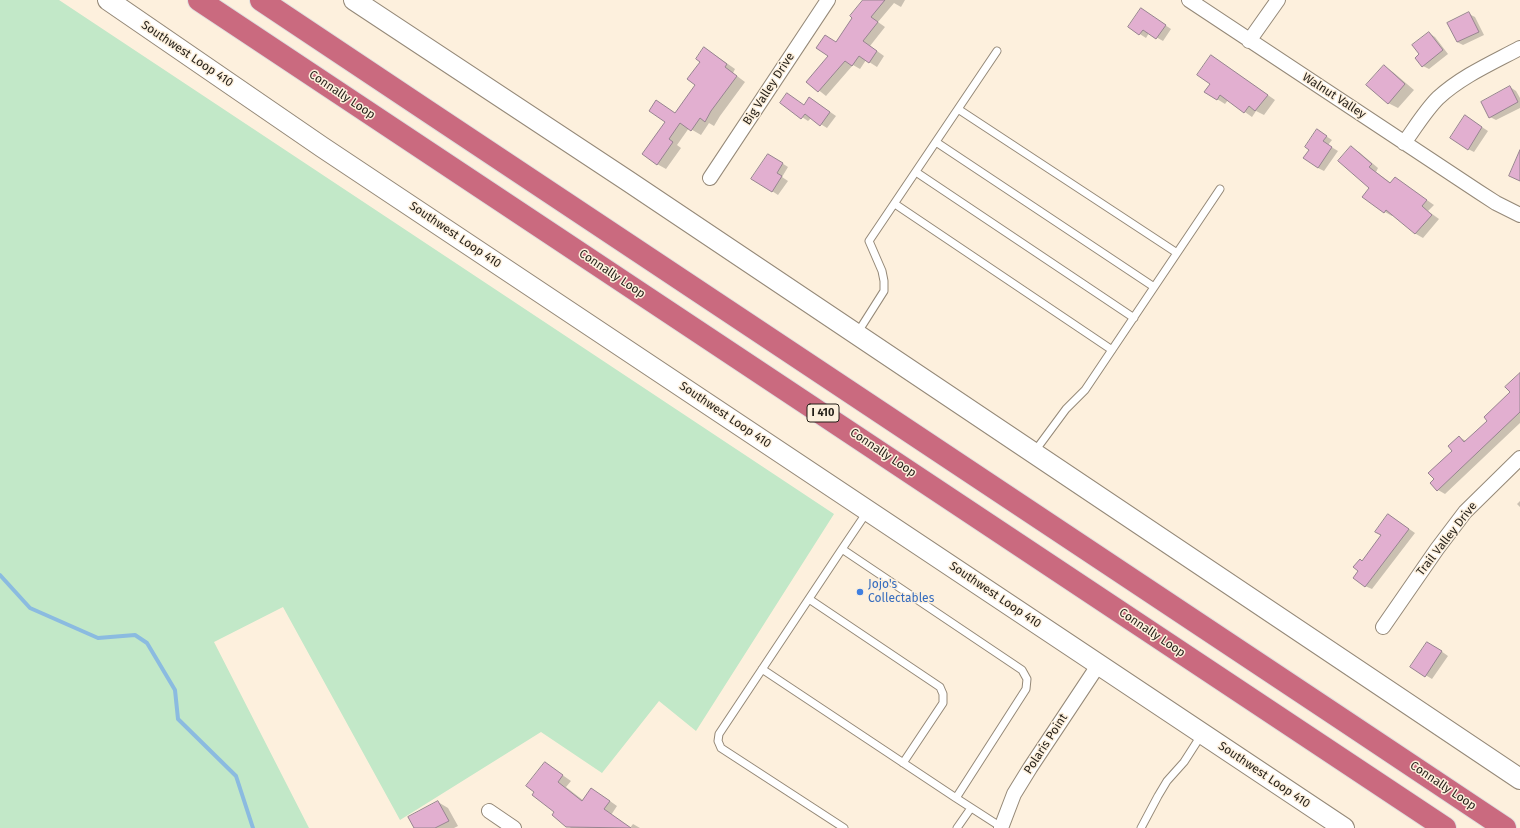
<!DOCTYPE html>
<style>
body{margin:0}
canvas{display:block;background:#fdf0dd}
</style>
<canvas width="1520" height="828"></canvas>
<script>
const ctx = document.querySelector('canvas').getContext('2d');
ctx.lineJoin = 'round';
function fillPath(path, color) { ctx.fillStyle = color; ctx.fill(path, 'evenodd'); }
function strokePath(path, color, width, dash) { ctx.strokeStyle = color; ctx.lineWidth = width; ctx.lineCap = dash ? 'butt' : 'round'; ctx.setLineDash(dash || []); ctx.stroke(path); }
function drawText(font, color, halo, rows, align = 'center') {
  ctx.font = font + ' "Fira Sans",sans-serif'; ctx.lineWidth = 3; ctx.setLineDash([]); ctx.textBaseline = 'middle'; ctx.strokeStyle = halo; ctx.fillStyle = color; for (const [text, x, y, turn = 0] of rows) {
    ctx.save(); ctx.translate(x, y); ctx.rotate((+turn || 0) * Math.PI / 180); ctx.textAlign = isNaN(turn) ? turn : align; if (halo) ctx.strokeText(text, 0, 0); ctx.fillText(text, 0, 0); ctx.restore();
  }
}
const green = new Path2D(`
 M0,0H59L834,514L696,731L659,701L602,773L541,732L400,820L283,607L214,642L309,828H0Z`);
const shadow = new Path2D(`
 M864,0H905L901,7L894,3L878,22L885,27L870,46L884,56L877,67L866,60L860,69L853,65L826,96L807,81L829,56Z
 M1147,13L1171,29L1163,41L1149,33L1146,38L1129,27Z
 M1469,14L1475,17L1484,35L1463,45L1457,42Z
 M1429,33L1435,37L1448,54L1429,69L1423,66L1421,54Z
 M705,48L735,69L733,73L745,82L720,116L714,126L709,123L701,135L689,128L677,145L681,148L666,169L657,164L676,114L697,85Z
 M1212,56L1275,100L1264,115L1256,111L1252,117L1228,100L1225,104L1217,99L1211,84Z
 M1384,66L1393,72L1414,90L1398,108L1388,103Z
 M1510,87L1516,91L1520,98V108L1496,120L1490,117Z
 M810,98L836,116L827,128L811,118L808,121L781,103L804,106Z
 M1471,120L1488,131L1474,152L1468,149Z
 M1323,134L1332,140L1328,145L1338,151L1324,171L1318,168Z
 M1352,148L1359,152L1378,168L1376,172L1391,183L1395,178L1434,205L1428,211L1439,219L1423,238L1416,234L1393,215L1392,216L1385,212L1370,188Z
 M774,158L788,167L782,177L788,181L778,195L772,191Z
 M1520,374V423L1445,494L1438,490L1431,483L1435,479L1454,451L1459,437L1466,441L1488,421L1512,392Z
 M1520,501V507L1517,504Z
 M1389,515L1415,533L1372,589L1365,586L1363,562L1382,535Z
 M1434,646L1448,656L1432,679L1412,667Z
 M545,763L571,781L566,787L584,801L600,794L617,806L611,815L630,828L633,824L640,828H571L553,815L556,812Z
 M438,802L448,808L458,826L454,828H415Z`);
const stream = new Path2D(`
 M0,575L30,608L98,638L135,635L147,643L175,690L178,719L236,776L253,828`);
const building = new Path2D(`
 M863,0H885L871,17L878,22L863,41L877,51L869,63L859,56L852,66L845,61L818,92L806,82L828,56L816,48L825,35L836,42L852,18L850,16Z
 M1141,8L1166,25L1156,39L1143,30L1139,35L1128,27Z
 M1469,12L1479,32L1457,42L1447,23Z
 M1429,32L1443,50L1422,67L1415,58L1419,54L1412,45Z
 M704,47L727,64L725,67L737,76L711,111L705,122L700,118L691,131L680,123L669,139L673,142L657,165L642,154L665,122L649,111L656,100L675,113L695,85L687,79L700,62L696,59Z
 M1211,55L1268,95L1255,111L1249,106L1244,113L1220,95L1217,100L1204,92L1210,84L1197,75Z
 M1384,65L1405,84L1388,104L1366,85Z
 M1510,86L1518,102L1489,118L1481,102Z
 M787,93L804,105L809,97L830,112L820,126L805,114L801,119L780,103Z
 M1465,115L1482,127L1468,150L1450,138Z
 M1317,129L1327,136L1323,141L1332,147L1318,168L1303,158L1309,150L1305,147Z
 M1351,146L1372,164L1369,167L1390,183L1395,177L1427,200L1422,206L1432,215L1415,234L1386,210L1384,213L1362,197L1369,188L1338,161Z
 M1520,150V181L1509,176Z
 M768,154L783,163L777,173L782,176L772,192L751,179Z
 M1520,373V412L1437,491L1430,483L1434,479L1428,473L1452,451L1448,446L1459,436L1464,442L1487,421L1484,417L1510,392L1505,387Z
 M1388,514L1409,529L1365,587L1353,578L1358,571L1353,567L1360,559L1362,561L1381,535L1375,532Z
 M1427,642L1442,651L1425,677L1410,667Z
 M545,762L563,775L558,782L582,801L591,788L610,801L604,809L631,828L566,827L552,815L554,812L532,795L534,792L526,786Z
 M438,801L449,821L435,828H414L408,817Z`);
const lane = new Path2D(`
 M958,109L1177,253
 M936,142L1154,287
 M916,172L1134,318
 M895,204L1112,350
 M858,332L884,291V281L882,271L869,241L997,51
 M1035,451L1066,409L1085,390L1220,189
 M867,512L842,549L1022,670L1027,679L1026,689L956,798L1001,827
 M842,549L719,734L718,741L721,748L844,828
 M809,599L940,687L943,694V703L903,763
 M762,669L956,798
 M957,828L971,808
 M1141,828L1158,796L1167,781L1184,762L1202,734`);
const street = new Path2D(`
 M1189,0L1479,192L1496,203L1520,215
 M1249,41L1278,0
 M1404,143C1415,128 1425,111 1438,98C1462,76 1492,63 1520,48
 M710,178L828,0
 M1383,627L1437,549L1465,512L1520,458
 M489,811L514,828
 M1001,828L1014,794L1030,768L1099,664`);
const secondary = new Path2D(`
 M108,0L322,147L1344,828
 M354,0L628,181L1520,779`);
const highway = new Path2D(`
 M199,0L1445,828
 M261,0C675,277 1091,551 1505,828`);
const markers = [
 [860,592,4,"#3f7fe0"]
];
const shields = [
 [823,413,32]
];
const shieldNames = [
 ["I 410",823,413]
];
const streetNames = [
 ["Southwest Loop 410",187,54,34],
 ["Big Valley Drive",769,89,-57],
 ["Connally Loop",342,95,34],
 ["Walnut Valley",1334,96,33],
 ["Southwest Loop 410",455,235,34],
 ["Connally Loop",612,274,34],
 ["Southwest Loop 410",725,415,34],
 ["Connally Loop",883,453,34],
 ["Trail Valley Drive",1447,539,-52],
 ["Southwest Loop 410",995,595,34],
 ["Connally Loop",1152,633,34],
 ["Polaris Point",1046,744,-57],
 ["Southwest Loop 410",1264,775,34],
 ["Connally Loop",1443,786,34]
];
const shopNames = [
 ["Jojo's",868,585],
 ["Collectables",868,599]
];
fillPath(green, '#c2e8c8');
fillPath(shadow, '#0003');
strokePath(stream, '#8bbbe0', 4);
fillPath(building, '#e2afd0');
strokePath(building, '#978490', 1);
strokePath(lane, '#958978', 9);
strokePath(street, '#958978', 16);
strokePath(secondary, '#958978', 22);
strokePath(highway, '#e0e0df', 24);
strokePath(lane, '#fff', 7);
strokePath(street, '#fff', 14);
strokePath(secondary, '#fff', 20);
strokePath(highway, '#ca6a7f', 22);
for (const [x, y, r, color] of markers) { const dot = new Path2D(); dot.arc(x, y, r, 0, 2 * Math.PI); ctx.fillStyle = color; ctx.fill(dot); strokePath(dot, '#fdf0dd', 1.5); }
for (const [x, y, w] of shields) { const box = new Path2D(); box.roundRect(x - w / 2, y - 9, w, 18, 3); ctx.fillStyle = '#fdf0dd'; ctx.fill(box); strokePath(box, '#241f18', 1); }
drawText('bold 11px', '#241f18', null, shieldNames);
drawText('12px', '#241f18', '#fdf0dd', streetNames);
drawText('12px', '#366cbe', '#fdf0dd', shopNames, 'left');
</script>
